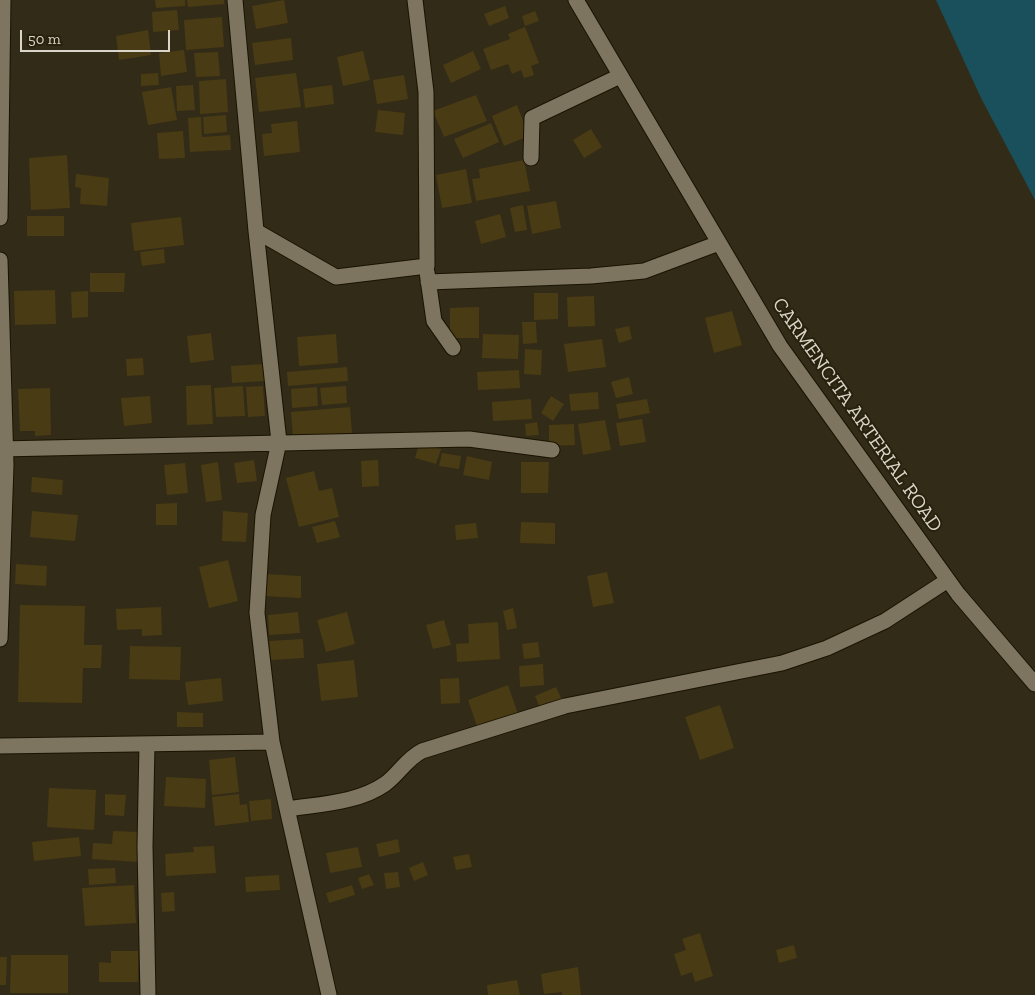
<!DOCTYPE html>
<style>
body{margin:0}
#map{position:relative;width:1035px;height:995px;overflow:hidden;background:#322b17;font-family:"Zilla Slab",serif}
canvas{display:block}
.scale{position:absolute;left:20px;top:30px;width:150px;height:22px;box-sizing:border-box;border:2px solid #dad5c9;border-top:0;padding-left:6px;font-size:15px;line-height:18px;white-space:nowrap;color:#dad5c9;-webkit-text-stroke:4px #28210d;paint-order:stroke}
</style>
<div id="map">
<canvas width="1035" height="995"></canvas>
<div class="scale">50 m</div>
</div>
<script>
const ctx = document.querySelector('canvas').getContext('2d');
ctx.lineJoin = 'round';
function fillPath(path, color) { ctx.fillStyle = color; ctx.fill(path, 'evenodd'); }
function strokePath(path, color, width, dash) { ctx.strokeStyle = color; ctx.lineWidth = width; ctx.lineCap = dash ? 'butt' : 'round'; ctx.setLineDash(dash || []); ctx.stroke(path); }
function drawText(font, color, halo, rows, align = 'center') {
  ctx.font = font + ' "Zilla Slab",serif'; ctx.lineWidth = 4; ctx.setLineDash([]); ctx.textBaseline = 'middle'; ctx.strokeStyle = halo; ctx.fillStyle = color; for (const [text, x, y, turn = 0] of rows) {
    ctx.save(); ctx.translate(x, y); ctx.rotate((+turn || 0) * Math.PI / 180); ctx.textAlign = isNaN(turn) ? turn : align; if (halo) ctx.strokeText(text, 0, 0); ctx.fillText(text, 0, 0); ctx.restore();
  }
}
const water = new Path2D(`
 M936,0H1035V200L981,98Z`);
const building = new Path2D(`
 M155,0H185V6L156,8Z
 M187,0H224V4L188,7Z
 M284,0L288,23L256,29L252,6Z
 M505,6L509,18L489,26L484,14Z
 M177,10L179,30L153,32L152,12Z
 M535,11L539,21L525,26L522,16Z
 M222,17L224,47L186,50L184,20Z
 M525,27L539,63L531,66L534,75L524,78L521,70L512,74L508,64L491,70L483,49L510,39L508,34Z
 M148,30L151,55L119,60L116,36Z
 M291,38L293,60L255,65L252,43Z
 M184,50L187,72L161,76L159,53Z
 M363,51L370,80L343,86L337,57Z
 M473,51L481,69L451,83L443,65Z
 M218,52L220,76L196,77L194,53Z
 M158,73L159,85L141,86V74Z
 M296,73L301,107L259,112L255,78Z
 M404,75L408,99L377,104L373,80Z
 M226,79L228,112L200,114L199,81Z
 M193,85L195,110L177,111L176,86Z
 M332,85L334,104L305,108L303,89Z
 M171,87L177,120L148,125L142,92Z
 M476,95L487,121L444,137L433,111Z
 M517,105L529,136L504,146L492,116Z
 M378,110L405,113L403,135L375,132Z
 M226,115L227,132L204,134L203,117Z
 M201,117L202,137L230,135L231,150L190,152L188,118Z
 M297,121L300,152L264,156L262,134L272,133L271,124Z
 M491,123L499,142L463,158L454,139Z
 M591,129L602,147L584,158L573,140Z
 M183,131L185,158L159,159L157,133Z
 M67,155L70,208L31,210L29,158Z
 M524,160L530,191L476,201L472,179L480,178L479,169Z
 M466,169L472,203L442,208L436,175Z
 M76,174L109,178L107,206L80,204L81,188L75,187Z
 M556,201L561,228L532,234L527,206Z
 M523,205L527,230L515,232L510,208Z
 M500,214L506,237L481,244L475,221Z
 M27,216H64V236H27Z
 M181,217L184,245L134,251L131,223Z
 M164,249L165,263L142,266L140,252Z
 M90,273H125L124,292H90Z
 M55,290L56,324L15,325L14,291Z
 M88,291V317L72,318L71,292Z
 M534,293H558V319L534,320Z
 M594,296L595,326L568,327L567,297Z
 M479,307V338H450V308Z
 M732,311L742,345L714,353L705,318Z
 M522,322H536L537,343L523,344Z
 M629,326L632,339L619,343L615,329Z
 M211,333L214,360L190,363L187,336Z
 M336,334L338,363L299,366L297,337Z
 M483,334L519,335L518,359L482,358Z
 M602,339L606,367L568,372L564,344Z
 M525,349L542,350L541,375L524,374Z
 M143,358L144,375L127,376L126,359Z
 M264,364L265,381L232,383L231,366Z
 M347,367L348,381L288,386L287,372Z
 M519,370L520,388L478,390L477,372Z
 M629,377L633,394L616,398L611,382Z
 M211,385L213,424L187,425L186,386Z
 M243,386L245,416L216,417L214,388Z
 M263,386L265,416L248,417L246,387Z
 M346,386L347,403L322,405L320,388Z
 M317,387L318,406L292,408L291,389Z
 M50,388L51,435L35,436V431H20L18,389Z
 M598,392L599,409L571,411L569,394Z
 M150,396L152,423L124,426L121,398Z
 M551,396L564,404L553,421L541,413Z
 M531,399L532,419L493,421L492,402Z
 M647,399L650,413L619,419L616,404Z
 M350,407L352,433L293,437L291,412Z
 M642,419L646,442L620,446L616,423Z
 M605,420L611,450L583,455L578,424Z
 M537,422L539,435L526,436L525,424Z
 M574,424L575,445L549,446V425Z
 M419,444L441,449L436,464L415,458Z
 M442,453L461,456L459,469L439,466Z
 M467,456L492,462L489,480L463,475Z
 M254,460L257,481L237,483L234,463Z
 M378,460L379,486L362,487L361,461Z
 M218,462L222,500L206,502L201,465Z
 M521,462H549L548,493H521Z
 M185,463L188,493L167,495L164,465Z
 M314,471L319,491L332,488L339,517L299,527L286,478Z
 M32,477L63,480L62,495L31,492Z
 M177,503V525H156V504Z
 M32,511L78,515L75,541L30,537Z
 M223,511L248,513L246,542L222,541Z
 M335,521L340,537L317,543L312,527Z
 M521,522L555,523V544L520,543Z
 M476,523L478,538L456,540L455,525Z
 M228,560L238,601L209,608L199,567Z
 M16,564L47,566L46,586L15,584Z
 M607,572L614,603L593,607L587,576Z
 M265,574L301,576V598L264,596Z
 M20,605L85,606L84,645H102L101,668H83L82,703L18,702Z
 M161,607L162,635L142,636V629L117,630L116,609Z
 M513,608L517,628L507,630L503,611Z
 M298,612L300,633L269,635L268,615Z
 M347,612L355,644L326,652L317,620Z
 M444,620L451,645L433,649L426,625Z
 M498,622L500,659L457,662L456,644L469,643L468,624Z
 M303,639L304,658L271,660L269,641Z
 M538,642L540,657L524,659L522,644Z
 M130,646L181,647L180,680L129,679Z
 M354,660L358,697L321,701L317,664Z
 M543,664L544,685L520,687L519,666Z
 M221,678L223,701L188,705L185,682Z
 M459,678L460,703L441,704L440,679Z
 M508,685L518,714L478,729L468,700Z
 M556,687L563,702L542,712L535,696Z
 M720,705L734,748L700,760L685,717Z
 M177,712L203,713V727H177Z
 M235,757L239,792L212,795L209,760Z
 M166,777L206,779L205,808L164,806Z
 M49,788L96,790L94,830L47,827Z
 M105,794L126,795L124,816L105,815Z
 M239,794L240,805L247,804L249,822L215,826L212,797Z
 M271,799L272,819L251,821L249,801Z
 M113,831L141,832L139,862L92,859L93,843L112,844Z
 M79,837L81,856L34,861L32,842Z
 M398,839L400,852L379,857L376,844Z
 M214,846L216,873L166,876L165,854L194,852L193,847Z
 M358,847L362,867L330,873L326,853Z
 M469,854L472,867L456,870L453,857Z
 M423,862L428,875L414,881L409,868Z
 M115,868L116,883L89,885L88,869Z
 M398,872L400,887L386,889L384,873Z
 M369,874L374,885L362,889L358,878Z
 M279,875L280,890L246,892L245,877Z
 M134,885L136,923L85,926L82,888Z
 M352,885L355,895L329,903L326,893Z
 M174,892L175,911L162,912L161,893Z
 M700,933L713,976L695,982L692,972L681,976L674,954L686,950L682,939Z
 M794,945L797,958L779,963L776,950Z
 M111,951H138V982H99V962L111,963Z
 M11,955H68V993H10Z
 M0,957H7L6,985H0Z
 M578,967L581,995H562V992L544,994L541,974Z
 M517,980L520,995H488L487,985Z`);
const minor = new Path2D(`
 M235,0L256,231L279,442L263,515L257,613L272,742L329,995
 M576,0L780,346L958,594L1035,684
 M531,158L532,118L620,76
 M0,218L3,0
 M256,231L336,277L427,266L426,92L415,0
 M0,260L6,465L0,639
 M427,272L434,321L453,348
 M428,282L591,276L644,271L719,243
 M0,449L469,439L552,450
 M147,744L145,846L148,995
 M0,746L272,742
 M288,809C319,804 358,803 385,784C399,774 406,759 422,751L565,706L782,663L827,648L885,621L948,580`);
const streetNames = [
 ["CARMENCITA ARTERIAL ROAD",857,415,55]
];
fillPath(water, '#1a505b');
fillPath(building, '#493b14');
strokePath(minor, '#1a1302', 17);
strokePath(minor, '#7d755f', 15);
drawText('20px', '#dad5c9', '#28210d', streetNames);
</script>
